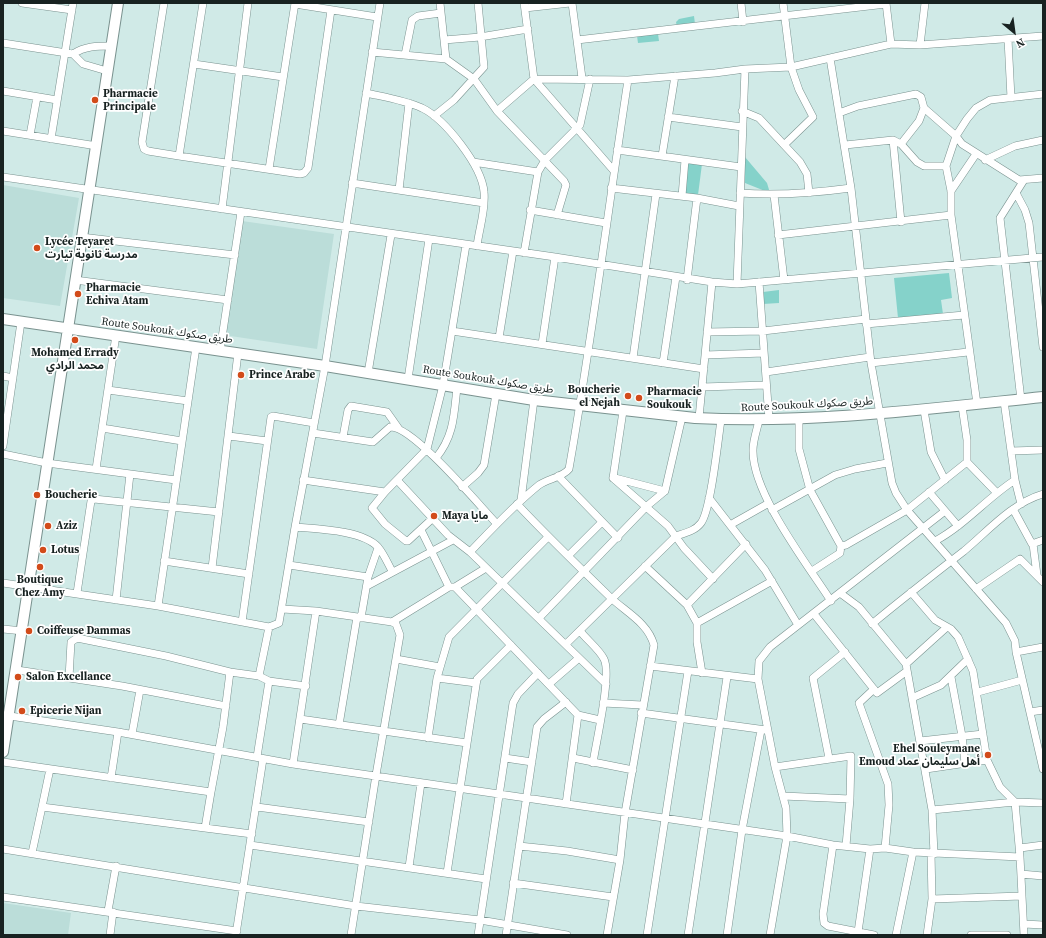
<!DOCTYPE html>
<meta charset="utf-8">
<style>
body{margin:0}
#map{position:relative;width:1046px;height:938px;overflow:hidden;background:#d0eae7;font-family:"Source Serif 4",serif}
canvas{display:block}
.frame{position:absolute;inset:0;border:4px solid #182221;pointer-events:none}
.north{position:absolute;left:994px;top:12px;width:40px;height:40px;-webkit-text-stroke:3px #fff;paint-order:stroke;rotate:151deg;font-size:11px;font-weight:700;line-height:16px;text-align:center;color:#182221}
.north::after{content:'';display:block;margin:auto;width:14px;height:18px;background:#182221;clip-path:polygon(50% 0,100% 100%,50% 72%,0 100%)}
</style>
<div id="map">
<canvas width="1046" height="938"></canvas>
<div class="frame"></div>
<div class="north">N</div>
</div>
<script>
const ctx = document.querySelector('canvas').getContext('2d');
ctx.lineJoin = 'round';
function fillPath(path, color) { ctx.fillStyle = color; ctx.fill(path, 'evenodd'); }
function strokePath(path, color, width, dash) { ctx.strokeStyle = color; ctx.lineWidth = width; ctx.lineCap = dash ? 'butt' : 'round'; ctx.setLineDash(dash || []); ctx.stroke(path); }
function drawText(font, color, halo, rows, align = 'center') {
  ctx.font = font + ' "Source Serif 4","Noto Sans Arabic",serif'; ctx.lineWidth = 3.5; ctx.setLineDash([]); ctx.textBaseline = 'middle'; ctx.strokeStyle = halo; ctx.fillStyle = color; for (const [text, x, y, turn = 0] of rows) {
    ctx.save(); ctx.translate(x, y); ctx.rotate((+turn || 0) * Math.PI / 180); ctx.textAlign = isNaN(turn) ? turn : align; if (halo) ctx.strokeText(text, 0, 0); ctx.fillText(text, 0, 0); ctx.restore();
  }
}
const built = new Path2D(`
 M3,185L79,198L60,306L3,298Z
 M242,221L334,234L317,349L224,335Z
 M3,903L71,913L68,935H3Z`);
const green = new Path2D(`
 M694,16L695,24L677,27L676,22L679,19Z
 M658,34L659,41L638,43L637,36Z
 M745,157L767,183L770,193L745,183Z
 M686,163L702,164L698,195L685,194Z
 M949,273L952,298L941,300L943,314L898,318L894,278Z
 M779,290V303L763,304V292Z`);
const street = new Path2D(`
 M22,3L72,10
 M164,3L142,142L144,149L148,151L179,156L300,174L304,173L308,168L331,10
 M440,3L446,59
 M524,3L534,79L628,80L715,73L745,69
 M572,3L582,78
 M741,3L743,22
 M783,3L791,67L799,90L813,117L784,145
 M886,3L891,44
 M295,4L377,17
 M525,8L570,3
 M1008,39L1011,98
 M444,40L480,37L528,29
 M577,40L886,4
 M3,43L73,54C85,46 97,46 111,46
 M920,45L925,3
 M372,52L446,59L474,79L497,111L564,181L566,185L557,215
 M73,54L83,64L107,71
 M405,55L412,20L418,16L441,13
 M830,58L851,188L871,363L892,483L896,493L907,510L1006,623L1015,641L1016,652L1043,647
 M194,64L283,77
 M3,91L57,100
 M366,93C384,97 404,100 422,108C445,119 482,166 484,192C486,209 479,229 477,246
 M924,108L956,136L962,144L1019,180L1043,178
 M497,111L534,79L614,171
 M742,111L759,118L800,162L807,174L809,193
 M839,113L858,106L916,94L921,97L924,108L919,121L901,144
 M434,116L454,100L484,67L478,3
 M668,117L742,127
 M3,131L97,146
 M30,135L37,97
 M51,139L73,3
 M893,140L901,222
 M845,145L893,140L901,144L917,162L924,166H946
 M617,150L741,167
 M179,156L203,3
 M662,156L675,76
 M985,160L1015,146L1043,140
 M473,162L538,172
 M269,169L295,3
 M3,177L555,257L712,282L737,284L1043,257
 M352,183L484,203
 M611,188L697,198L739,206
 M399,190L409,103
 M951,191L976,154
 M740,193C778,196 814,193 851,188
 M1016,193L1025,210L1029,223L1043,347
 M774,195L784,280
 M682,196L685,160
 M222,209L248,3
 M530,210L606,223
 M778,235L951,215
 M81,237L235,255
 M524,253L538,172L545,160L580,125L590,79
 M75,280L228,300
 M687,280L697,198
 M759,282L769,419
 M737,284L745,69L791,67L891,44L920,45L1043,36
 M866,324L964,315
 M452,331L704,369
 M707,332L763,331L866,319
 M499,338L513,251
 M542,344L555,257
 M220,351L241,212
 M705,355L764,353
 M633,358L656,194
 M663,363L676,277
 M871,363L968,352
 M766,372L870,357
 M368,373L391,235
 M3,376L13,378
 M408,379L429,239
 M702,387L766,385
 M108,390L188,401
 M1021,400L1000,218L1024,180
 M1004,401L1015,480L1021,504
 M977,404L951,215V191L946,166L956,136L967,119L976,108L990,100L1043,94
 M962,406L967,440V462L996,492
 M924,410L931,452L945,480
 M699,418L712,282
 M799,419V449L810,490L841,546
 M759,420C757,430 753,440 753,450C752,493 807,564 831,601
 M102,428L182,441
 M313,433L373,442L390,427C412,425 479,505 497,524
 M229,436L267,441
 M343,437L348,410L351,406L387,412L399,429
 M3,446L21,322
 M1011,451L1043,450
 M3,454L47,463L176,480
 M436,458C454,436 454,415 457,387
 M96,469L116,335
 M558,476L618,538
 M613,478L668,526L684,548L713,579
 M613,478L623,411
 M615,478L665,491
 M303,480L385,492
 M397,480L448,535L470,552L606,684
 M462,487L478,473L484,465L496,394
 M929,492L958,526
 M709,498L765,570L798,625
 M521,500L534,400
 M517,504C547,536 579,567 611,598C626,612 648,623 654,645L625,813L620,860L607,935
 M1013,509L1032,544L1043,540
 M772,510L835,475L855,469L887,463
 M433,518L408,541H406L385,524L372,508L385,492L427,449L443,385L466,245
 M730,525L769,503
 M295,527C317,529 362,530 378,547C384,554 388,564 392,571
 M421,530L449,587
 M935,541C965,525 987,498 1015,480
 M1033,544L1037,575
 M841,546L846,545L907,510L967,462
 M470,552C492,529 514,505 539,485C548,479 563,477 569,469C592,339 608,209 628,80
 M568,556L602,522
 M164,561L249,574
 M289,565L368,577
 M645,566L687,605L697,623V642L702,673
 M212,568L238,353
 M812,571L840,553L841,546
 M3,583L158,606L269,627L279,623L295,527L325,366L380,3
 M367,586L453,540
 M455,587L578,715L600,720
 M976,589L1020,559L1043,582
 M911,592L935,620L951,629L958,637L973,671L987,760L1000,787L1015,802
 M77,593L91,501L94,499L219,512
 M840,593L859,607L906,664L932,810L934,854
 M116,600L130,474
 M687,605L746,544
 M158,606L196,347
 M282,609L316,611L392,622L396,624L400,635L376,775L351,935
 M814,614L877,693L907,671
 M361,618L368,577L378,548
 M539,618L647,506L665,491L682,417
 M242,622L271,417L273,416L314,423
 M392,622L449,587H455L486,568
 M697,623L772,581
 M872,624C902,599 933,575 964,551C988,531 1012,503 1043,494
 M3,629L23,631
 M580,631C587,640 599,649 604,659C612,675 596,742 593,763
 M566,644L676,536C685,533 695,531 701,523C711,510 718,440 721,420
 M1016,652L1043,769
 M396,659L440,667
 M906,664L947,627
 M650,666L758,679
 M17,670L122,686L226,706
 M259,676L269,681L306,686
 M951,677L962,736L965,763
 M69,678L71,642L77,638L166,656L230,672
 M437,678L476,683
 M549,684L579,658
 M874,689L859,703L888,784L889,805L885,848
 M978,692L1022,680
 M912,698L941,685L968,659
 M603,703L642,705
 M1030,712L1043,710
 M641,713L766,730
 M3,715L118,732L293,764L787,836L833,845L870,849L885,848L913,852L1020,857L1024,935
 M300,719L467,743
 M339,725L357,617
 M132,734L140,690
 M428,738L437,678L449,637L548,537
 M920,741L983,734
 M257,757L269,681
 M505,758L532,762
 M573,758L633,770
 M829,758L813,678L845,652
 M3,762L211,792L223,727L230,672L259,676L269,627
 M293,764L316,611
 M775,767L851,756L850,799L846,846
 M50,769L42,807L205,828
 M926,769L987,760
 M111,778L118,732
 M211,792L205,828L252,834
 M783,796L850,799
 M566,804L578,715
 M257,807L369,822
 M932,810L1015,802
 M250,845L486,879
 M833,845L823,914L824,923L828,926L874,935
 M519,846L567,851L620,860
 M1020,848L1043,845
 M3,849L356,906L480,920L567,935
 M32,853L42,807
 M931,853L932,899L1022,896
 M1020,857L1015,802L1043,803
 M409,867L421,783
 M447,873L477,679L511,645
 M1021,874L1043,876
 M513,883L613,897
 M3,897L237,931
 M108,911L116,866
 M1024,924L1043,925
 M858,932L870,849
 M236,934L263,759
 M110,935L113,912
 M478,935L513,703L518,694L538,673
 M506,935L537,727L544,719L566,702
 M647,935L688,671
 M688,935L727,677
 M727,935L742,830L761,730
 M770,935L787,836L786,808L775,767L758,679L759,661L770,647L945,511
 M896,935L913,852
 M927,935L932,899
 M971,935H1007`);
const secondary = new Path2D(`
 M3,319L325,366L534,400L695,418C811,424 927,409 1043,397
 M3,752L118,3`);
const markers = [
 [95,100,4,"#d24b1a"],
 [37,248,4,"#d24b1a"],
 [78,294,4,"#d24b1a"],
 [75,340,4,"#d24b1a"],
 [241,375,4,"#d24b1a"],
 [628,396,4,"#d24b1a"],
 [639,398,4,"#d24b1a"],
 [37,495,4,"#d24b1a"],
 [434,516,4,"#d24b1a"],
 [48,526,4,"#d24b1a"],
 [43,550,4,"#d24b1a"],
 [40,567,4,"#d24b1a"],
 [29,631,4,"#d24b1a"],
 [18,677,4,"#d24b1a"],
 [22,711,4,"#d24b1a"],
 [988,755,4,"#d24b1a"]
];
const poiNames = [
 ["Pharmacie",103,94],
 ["Principale",103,107],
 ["Lycée Teyaret",45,242],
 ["مدرسة ثانوية تيارت",45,255],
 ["Pharmacie",86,288],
 ["Echiva Atam",86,301],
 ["Mohamed Errady",75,353,"center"],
 ["محمد الرادي",75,366,"center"],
 ["Prince Arabe",249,375],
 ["Boucherie",620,390,"right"],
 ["el Nejah",620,403,"right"],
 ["Pharmacie",647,392],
 ["Soukouk",647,405],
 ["Boucherie",45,495],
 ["Maya مايا",442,516],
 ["Aziz",56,526],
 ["Lotus",51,550],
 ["Boutique",40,580,"center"],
 ["Chez Amy",40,593,"center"],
 ["Coiffeuse Dammas",37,631],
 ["Salon Excellance",26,677],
 ["Epicerie Nijan",30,711],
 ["Ehel Souleymane",980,749,"right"],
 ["Emoud أهل سليمان عماد",980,762,"right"]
];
const streetNames = [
 ["Route Soukouk طريق صكوك",167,331,8],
 ["Route Soukouk طريق صكوك",488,380,9],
 ["Route Soukouk طريق صكوك",807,405,-3]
];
fillPath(built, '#bbddd9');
fillPath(green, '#85d2ca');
strokePath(street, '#7a928f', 8);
strokePath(secondary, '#7a928f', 12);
strokePath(street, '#fff', 7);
strokePath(secondary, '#fff', 10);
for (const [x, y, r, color] of markers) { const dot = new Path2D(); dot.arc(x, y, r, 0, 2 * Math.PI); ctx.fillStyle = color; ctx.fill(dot); strokePath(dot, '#fff', 1.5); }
drawText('bold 11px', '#182221', '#fff', poiNames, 'left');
drawText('11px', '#182221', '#fff', streetNames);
</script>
